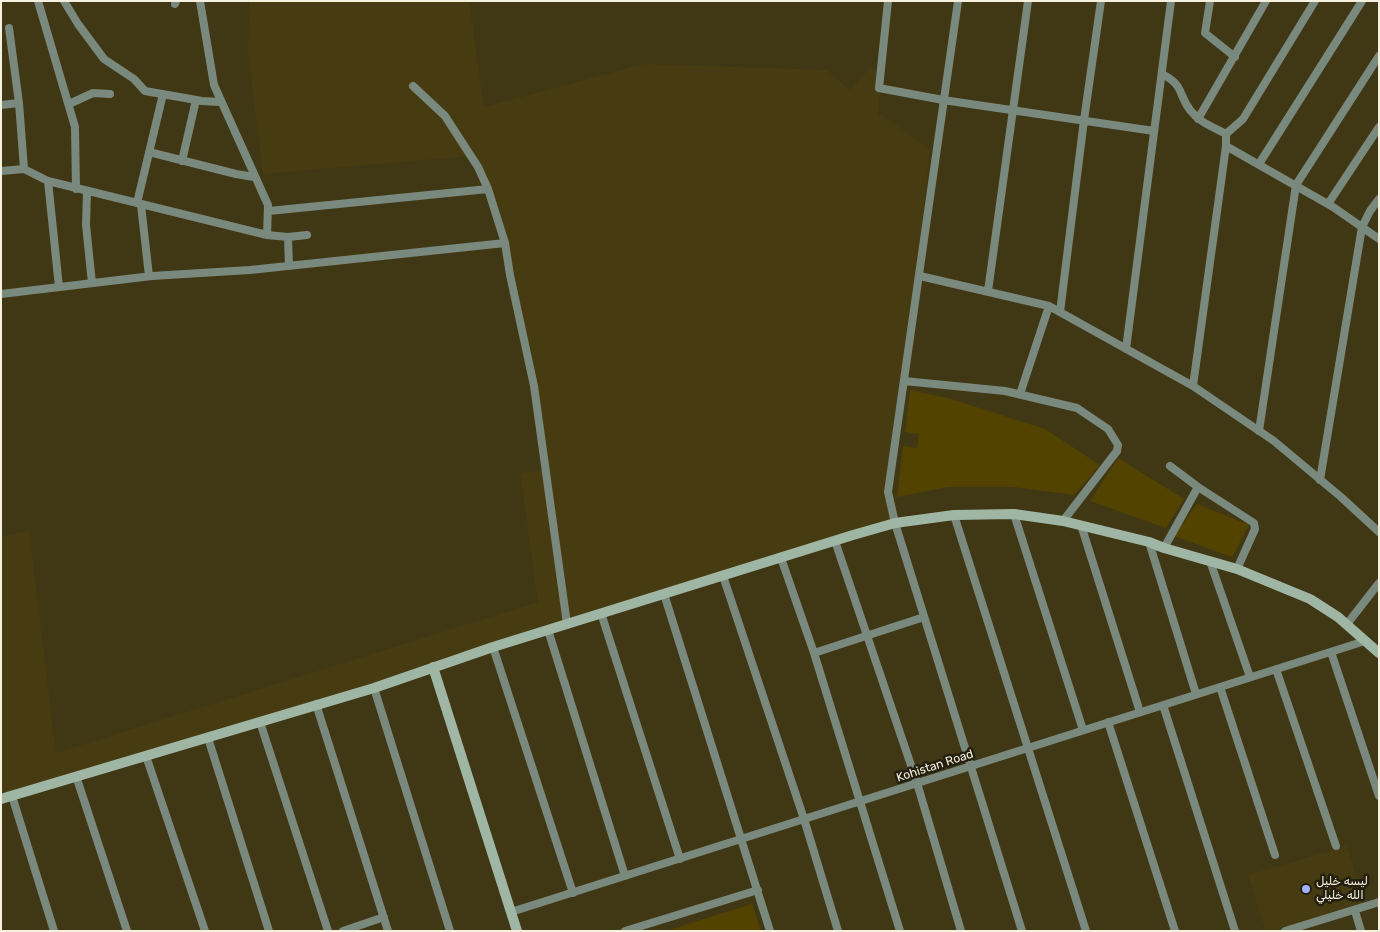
<!DOCTYPE html>
<meta charset="utf-8">
<style>
body{margin:0}
#map{position:relative;width:1380px;height:932px;overflow:hidden;background:#403715;font-family:Rubik,sans-serif}
canvas{display:block}
.frame{position:absolute;inset:0;border:2px solid #f6f1de;pointer-events:none}
</style>
<div id="map">
<canvas width="1380" height="932"></canvas>
<div class="frame"></div>
</div>
<script>
const ctx = document.querySelector('canvas').getContext('2d');
ctx.lineJoin = 'round';
function fillPath(path, color) { ctx.fillStyle = color; ctx.fill(path, 'evenodd'); }
function strokePath(path, color, width, dash) { ctx.strokeStyle = color; ctx.lineWidth = width; ctx.lineCap = dash ? 'butt' : 'round'; ctx.setLineDash(dash || []); ctx.stroke(path); }
function drawText(font, color, halo, rows, align = 'center') {
  ctx.font = font + ' Rubik,Vazirmatn,sans-serif'; ctx.lineWidth = 5; ctx.setLineDash([]); ctx.textBaseline = 'middle'; ctx.strokeStyle = halo; ctx.fillStyle = color; for (const [text, x, y, turn = 0] of rows) {
    ctx.save(); ctx.translate(x, y); ctx.rotate((+turn || 0) * Math.PI / 180); ctx.textAlign = isNaN(turn) ? turn : align; if (halo) ctx.strokeText(text, 0, 0); ctx.fillText(text, 0, 0); ctx.restore();
  }
}
const built = new Path2D(`
 M249,1H469L484,107L644,64L826,70L850,90L871,67L875,69L880,94L878,113L916,139L930,150L915,282L884,493L895,523L1,799V536L29,531L56,753L538,602L520,473L545,470L510,275L488,189L470,156L263,174L248,51Z
 M1347,846L1364,903L1272,931H1266L1248,875Z`);
const green = new Path2D(`
 M910,390L948,398L1045,429L1100,465L1074,495L1013,487H948L897,497L903,446L917,448L919,434L905,432Z
 M1118,458L1184,499L1166,528L1090,501Z
 M1197,504L1249,525L1232,557L1174,536Z
 M752,904L761,931H666Z`);
const street = new Path2D(`
 M38,1L75,127L76,189
 M64,1L78,24L104,59L134,79L145,91L202,101L220,102
 M200,1L214,85L268,205L267,235
 M888,1L879,88L943,100L1154,131
 M958,1L888,492L895,523L1022,931
 M1210,1L1205,33L1235,57
 M175,4L176,1
 M9,28L19,103L24,169
 M1162,74C1184,85 1178,94 1190,110C1200,123 1213,127 1226,134
 M413,86L445,116L478,167L488,189L505,243L510,275L534,386L567,624
 M69,104L93,93L110,94
 M1,105L19,103
 M1198,119L1266,1
 M1226,146L1333,207L1379,239
 M149,152L236,174L254,177
 M182,161L196,100
 M1259,164L1362,1
 M1,171L24,169L48,181L267,235L288,237L307,235
 M48,181L59,287
 M87,191L86,225L92,283
 M137,203L163,94
 M1328,204L1379,127
 M141,205L149,276
 M269,211L488,189
 M288,237L289,266
 M920,276L1049,306L1193,386L1274,441L1341,497L1379,532
 M988,291L1028,1
 M1,294L152,276L250,270L505,243
 M1060,312L1084,120L1101,1
 M1126,349L1171,1
 M904,381L1005,391L1077,408L1108,429L1118,445L1117,451L1063,521
 M1193,386L1226,146V134L1243,119L1315,1
 M1020,394L1049,306
 M1259,431L1296,185L1379,56
 M1170,466L1198,487L1254,523L1255,529L1237,569
 M1320,480L1362,227L1370,211L1379,199
 M1014,514L1083,730
 M954,515L1086,931
 M1081,525L1140,712
 M835,541L917,783L961,931
 M1149,542L1196,694
 M1164,548L1198,487
 M781,558L814,653L900,931
 M1210,561L1250,677
 M723,576L804,819L838,931
 M664,594L770,931
 M601,613L680,859
 M1347,624L1379,583
 M548,630L625,876
 M493,647L573,893
 M1331,652L1379,796
 M814,653L924,617
 M1276,669L1336,846
 M1220,687L1275,855
 M374,688L450,931
 M316,704L388,931
 M1163,705L1235,931
 M260,722L328,931
 M1108,722L1175,931
 M208,738L269,931
 M146,756L205,931
 M76,776L127,931
 M12,796L54,931
 M1355,911L1361,931
 M511,912L1365,641
 M343,931L384,917
 M625,931L758,890
 M1285,931L1379,902`);
const secondary = new Path2D(`
 M433,667L517,931
 M1,799L374,688L493,647L853,535L895,523L954,515L1014,514L1063,521L1149,542L1164,548L1237,569L1310,599L1338,617L1379,653`);
const markers = [
 [1306,889,5,"#a2b2fd"]
];
const streetNames = [
 ["Kohistan Road",935,766,-18]
];
const poiNames = [
 ["ليسه خليل",1316,882],
 ["الله خليلي",1316,896]
];
fillPath(built, '#473c11');
fillPath(green, '#534300');
strokePath(street, '#7a897e', 8);
strokePath(secondary, '#9fb6a5', 10);
for (const [x, y, r, color] of markers) { const dot = new Path2D(); dot.arc(x, y, r, 0, 2 * Math.PI); ctx.fillStyle = color; ctx.fill(dot); strokePath(dot, '#231f10', 2); }
drawText('12px', '#f6f1de', '#231f10', streetNames);
drawText('12px', '#f6f1de', '#231f10', poiNames, 'left');
</script>
